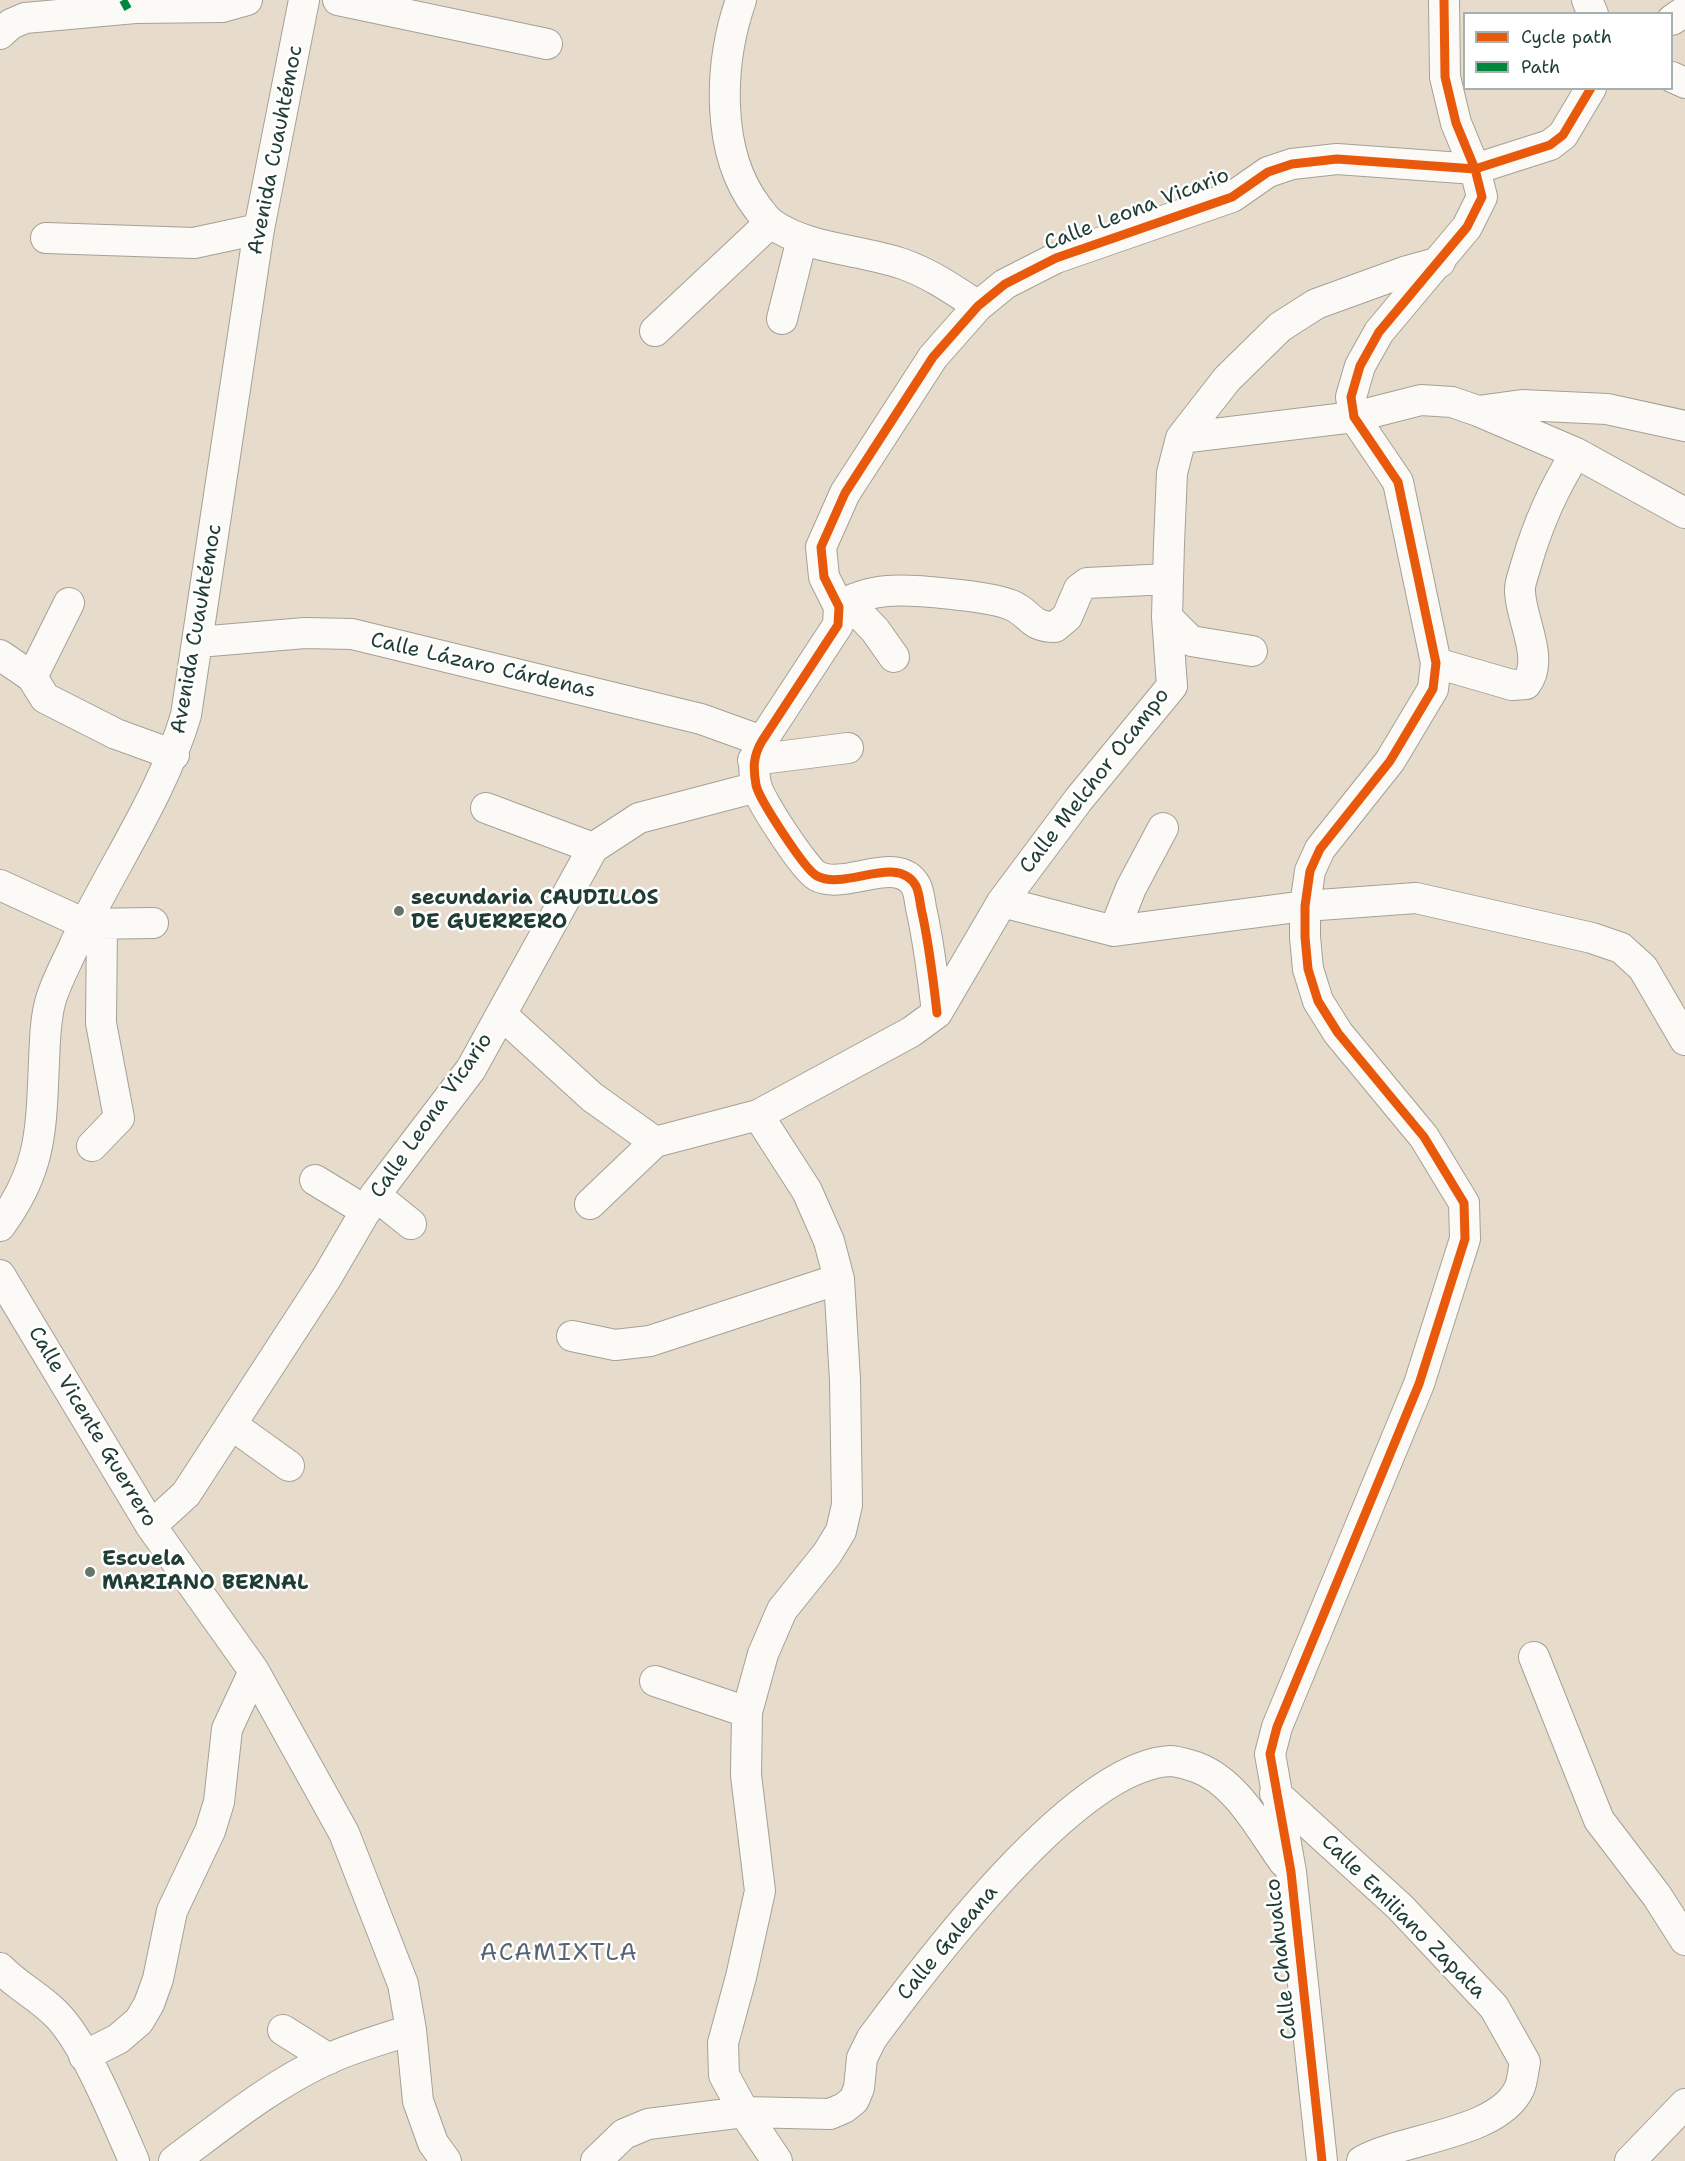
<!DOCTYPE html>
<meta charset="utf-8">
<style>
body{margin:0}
#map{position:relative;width:1685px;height:2161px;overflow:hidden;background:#e7dccc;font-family:"Shantell Sans",sans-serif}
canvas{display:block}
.legend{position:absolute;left:1463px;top:12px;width:210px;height:78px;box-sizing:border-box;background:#fff;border:2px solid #a5b1ae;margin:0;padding:8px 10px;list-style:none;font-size:18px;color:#1f3d34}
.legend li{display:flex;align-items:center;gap:12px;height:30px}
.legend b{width:30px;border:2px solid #a5b1ae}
</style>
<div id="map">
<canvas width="1685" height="2161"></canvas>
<ul class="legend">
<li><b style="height:8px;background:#e8590c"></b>Cycle path</li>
<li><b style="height:8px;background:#00873e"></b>Path</li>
</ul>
</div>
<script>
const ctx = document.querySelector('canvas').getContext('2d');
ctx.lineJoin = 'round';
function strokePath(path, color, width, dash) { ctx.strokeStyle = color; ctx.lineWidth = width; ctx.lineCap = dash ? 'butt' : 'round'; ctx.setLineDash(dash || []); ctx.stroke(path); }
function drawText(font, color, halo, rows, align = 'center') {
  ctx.font = font + ' "Shantell Sans",sans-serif'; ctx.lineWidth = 5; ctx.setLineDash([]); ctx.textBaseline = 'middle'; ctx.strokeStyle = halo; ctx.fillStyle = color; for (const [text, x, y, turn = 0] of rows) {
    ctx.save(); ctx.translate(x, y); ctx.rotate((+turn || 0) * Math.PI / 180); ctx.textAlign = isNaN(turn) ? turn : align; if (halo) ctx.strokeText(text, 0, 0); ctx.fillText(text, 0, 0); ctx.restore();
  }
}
const minor = new Path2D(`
 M338,0L547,44
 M741,0C719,63 715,152 757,207C761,212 766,220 772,224C810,250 860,249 903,264C931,274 954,290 978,306
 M1587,0L1593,14
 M1672,20L1685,11
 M0,34L11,24L25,18L135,8L222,7L247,0
 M1672,77L1685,83
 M46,238L194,243L259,229
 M782,319L802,239
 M655,331L770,223
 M1478,411L1522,405L1607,409L1685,426
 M1181,438L1354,417L1421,400L1452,402L1478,411L1576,453L1685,513
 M847,601L875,630L894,657
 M839,607C851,598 872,592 887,591C912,589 989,596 1011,605C1031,613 1029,627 1055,627L1067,617L1079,589L1087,583L1168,579
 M1167,617L1191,641L1252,651
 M198,642L305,633L352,634L701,719L762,741
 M0,655L32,677L45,698L116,734L174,755
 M1436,663L1512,685L1526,684C1545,659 1521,620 1520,592C1519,584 1524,573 1526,565C1538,523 1553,489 1576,453
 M32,677L69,603
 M753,760L848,748
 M486,808L593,848
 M0,885L85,924L153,923
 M1002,902L1114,931L1305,906L1416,898L1592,938L1621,948L1643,968L1685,1040
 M1114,931L1131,888L1163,828
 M937,1013C933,977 929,943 921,908C920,902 919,892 916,886C898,853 845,891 817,876C805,870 759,799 756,785C753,768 753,756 762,741L838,625L839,607L824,577L821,547L845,493L933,357L978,306L1005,284L1056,258L1232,197L1268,172L1292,164L1337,159L1475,169L1550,145L1563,135L1591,88
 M502,1015L592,1097L655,1142L758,1115L911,1032L937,1013L1002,902L1079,799L1172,686L1167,617L1169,544L1172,473L1181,438L1227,379L1280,327L1316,304L1404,272L1440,262
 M758,1115L807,1191L829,1241L839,1279L845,1380L847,1505L841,1531L827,1554L782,1610L763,1654L747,1712L746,1775L760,1891L741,1977L723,2043L724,2075L744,2112L777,2161
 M92,1146L119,1118L101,1023L102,924
 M315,1180L366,1211
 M375,1195L411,1224
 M590,1204L655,1142
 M0,1226C42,1169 41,1130 44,1062C45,1041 45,1019 51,999C57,980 67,962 75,944C111,868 162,796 186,715L259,229L304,0
 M0,1275L151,1526L254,1671L344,1833L403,1984L411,2030L418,2101L433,2143L446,2161
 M572,1336L615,1345L650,1341L839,1279
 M232,1425L289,1466
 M151,1526L186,1494L327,1277L375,1195L471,1069L593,848L639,818L757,787
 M1534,1657L1599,1820L1657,1896L1685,1940
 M655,1681L747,1712
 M1275,1793L1400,1907L1494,2007L1525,2062C1523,2070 1523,2081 1519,2089C1498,2134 1403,2138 1362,2161
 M0,1968C17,1986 40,1997 57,2015C85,2043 117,2122 134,2161
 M283,2030L329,2059
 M84,2056L118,2039L139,2021L149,2004L158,1979L172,1911L210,1831L219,1802L227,1729L254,1671
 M174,2161C224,2124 271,2085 328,2059C354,2047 383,2039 411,2030
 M596,2161L624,2134L648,2124L744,2112L830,2114L844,2108L854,2100L859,2088L862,2058L872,2038C926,1965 1075,1766 1170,1761C1177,1761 1189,1765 1196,1767C1237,1782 1260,1829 1284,1862
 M1322,2161L1291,1872L1270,1754L1277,1727L1419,1384L1465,1239L1464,1203L1424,1137L1338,1033L1318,1001L1308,969L1305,937V906L1310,871L1320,849L1390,761L1433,689L1436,663L1398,482L1354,417L1351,397L1360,366L1379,332L1467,227L1482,197L1475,169L1456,123L1445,77L1444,0
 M1630,2161L1685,2104`);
const quiet = new Path2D(`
 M123,0L128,9`);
const cycleway = new Path2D(`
 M937,1013C933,977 929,943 921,908C920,902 919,892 916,886C898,853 845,891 817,876C805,870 759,799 756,785C753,768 753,756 762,741L838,625L839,607L824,577L821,547L845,493L933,357L978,306L1005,284L1056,258L1232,197L1268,172L1292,164L1337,159L1475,169L1550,145L1563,135L1591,88
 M1322,2161L1291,1872L1270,1754L1277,1727L1419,1384L1465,1239L1464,1203L1424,1137L1338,1033L1318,1001L1308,969L1305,937V906L1310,871L1320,849L1390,761L1433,689L1436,663L1398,482L1354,417L1351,397L1360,366L1379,332L1467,227L1482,197L1475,169L1456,123L1445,77L1444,0`);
const markers = [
 [399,911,6,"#657569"],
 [90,1572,6,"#657569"]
];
const streetNames = [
 ["Avenida Cuauhtémoc",276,150,-79],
 ["Calle Leona Vicario",1137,210,-21],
 ["Avenida Cuauhtémoc",197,629,-80],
 ["Calle Lázaro Cárdenas",483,666,13],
 ["Calle Melchor Ocampo",1095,781,-52],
 ["Calle Leona Vicario",432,1116,-55],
 ["Calle Vicente Guerrero",92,1427,59],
 ["Calle Emiliano Zapata",1403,1917,45],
 ["Calle Galeana",948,1943,-50],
 ["Calle Chahualco",1282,1959,-96]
];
const poiNames = [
 ["secundaria CAUDILLOS",411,899],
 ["DE GUERRERO",411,923],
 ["Escuela",102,1560],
 ["MARIANO BERNAL",102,1584]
];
const quarterNames = [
 ["ACAMIXTLA",559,1954]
];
strokePath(minor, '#a3a196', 32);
strokePath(minor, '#fbfaf7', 30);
strokePath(quiet, '#00873e', 8, [15, 8]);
strokePath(cycleway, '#e8590c', 9);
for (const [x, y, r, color] of markers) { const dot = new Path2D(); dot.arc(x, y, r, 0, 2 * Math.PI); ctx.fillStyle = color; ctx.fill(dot); strokePath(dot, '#fff', 2); }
drawText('21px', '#1f3d34', '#fff', streetNames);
drawText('bold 21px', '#1f3d34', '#fff', poiNames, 'left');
ctx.letterSpacing = '1.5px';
drawText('24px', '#566575', '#fff', quarterNames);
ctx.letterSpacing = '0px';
</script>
